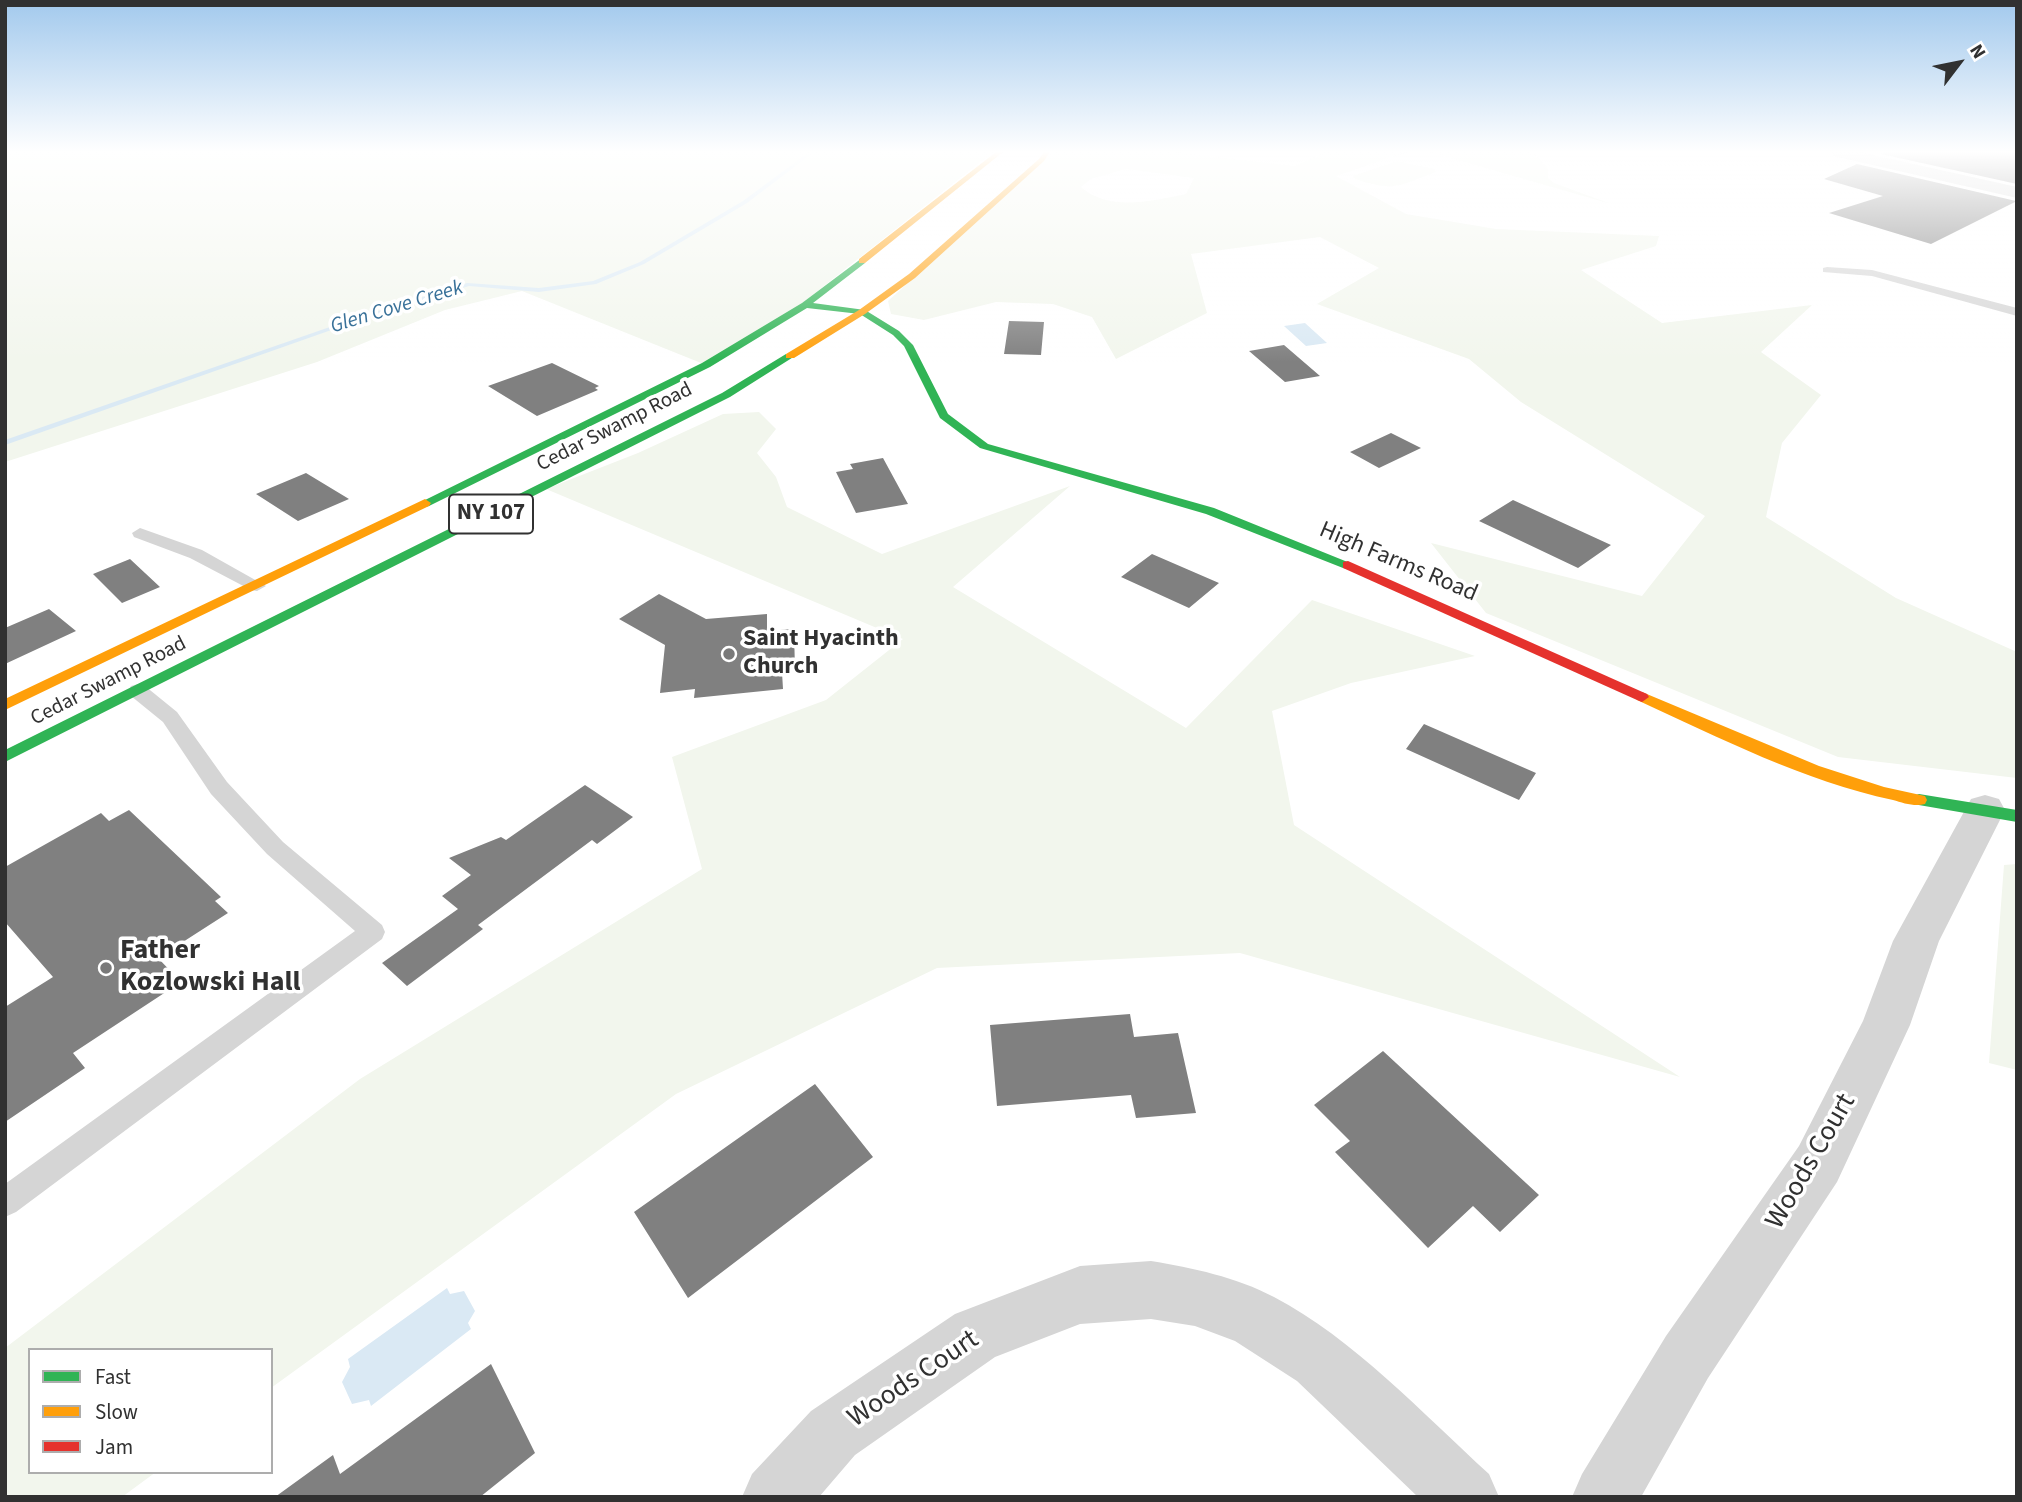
<!DOCTYPE html>
<style>
body{margin:0}
#map{position:relative;width:2022px;height:1502px;overflow:hidden;background:#fff;font-family:"Source Sans 3",sans-serif}
canvas{display:block}
.frame{position:absolute;inset:0;border:7px solid #313131;pointer-events:none}
.legend{position:absolute;left:28px;top:1348px;width:245px;height:126px;box-sizing:border-box;background:#fff;border:2px solid #adadad;margin:0;padding:9px 12px;list-style:none;font-size:21px;color:#313131}
.legend li{display:flex;align-items:center;gap:14px;height:35px}
.legend b{width:35px;border:2px solid #adadad}
.north{position:absolute;left:1924px;top:28px;width:70px;height:70px;-webkit-text-stroke:5px #fff;paint-order:stroke;rotate:58deg;font-size:19px;font-weight:700;line-height:28px;text-align:center;color:#313131}
.north::after{content:'';display:block;margin:auto;width:24px;height:32px;background:#313131;clip-path:polygon(50% 0,100% 100%,50% 72%,0 100%)}
</style>
<div id="map">
<canvas width="2022" height="1502"></canvas>
<div class="frame"></div>
<ul class="legend">
<li><b style="height:9px;background:#30b455"></b>Fast</li>
<li><b style="height:9px;background:#ff9f0a"></b>Slow</li>
<li><b style="height:9px;background:#e5322d"></b>Jam</li>
</ul>
<div class="north">N</div>
</div>
<script>
const ctx = document.querySelector('canvas').getContext('2d');
ctx.lineJoin = 'round';
function fillPath(path, color) { ctx.fillStyle = color; ctx.fill(path, 'evenodd'); }
function strokePath(path, color, width, dash) { ctx.strokeStyle = color; ctx.lineWidth = width; ctx.lineCap = dash ? 'butt' : 'round'; ctx.setLineDash(dash || []); ctx.stroke(path); }
function drawText(font, color, halo, rows, align = 'center') {
  ctx.font = font + ' "Source Sans 3",sans-serif'; ctx.lineWidth = 7; ctx.setLineDash([]); ctx.textBaseline = 'middle'; ctx.strokeStyle = halo; ctx.fillStyle = color; for (const [text, x, y, turn = 0] of rows) {
    ctx.save(); ctx.translate(x, y); ctx.rotate((+turn || 0) * Math.PI / 180); ctx.textAlign = isNaN(turn) ? turn : align; if (halo) ctx.strokeText(text, 0, 0); ctx.fillText(text, 0, 0); ctx.restore();
  }
}
const green = new Path2D(`
 M5,152H993L781,320L706,365L522,291L445,310L317,362L5,462Z
 M1047,152H1173L1295,166L1326,152H1407L1336,176L1406,214L1496,229L1659,236L1656,246L1581,270L1662,323L1812,305L1761,352L1821,395L1782,443L1766,517L1896,598L2017,652V778L1838,757L1486,613L1431,543L1642,596L1705,516L1521,402L1469,359L1317,304L1379,268L1320,237L1191,254L1207,313L1116,359L1092,317L1053,304L996,302L924,320L891,314L888,301L1042,161ZM1126,169L1194,178L1186,194C1151,201 1110,212 1081,187L1091,179Z
 M1430,152H1533L1548,169V178L1554,183L1611,204Z
 M1397,161L1434,169L1436,172C1398,186 1395,192 1355,179L1353,176Z
 M759,412L776,429L757,453L776,477L787,507L882,554L1070,486L953,587L1186,728L1312,600L1475,656L1351,683L1272,711L1294,825L1680,1077L1240,953L937,968L676,1094L271,1388V1350H30V1472H156L122,1497H5V1348L360,1079L702,869L672,757L826,700L903,639L546,489L638,453L723,414Z
 M2017,864V1070L1989,1063L2004,865Z`);
const water = new Path2D(`
 M1305,323L1327,343L1306,346L1284,326Z
 M447,1288L450,1294L464,1291L475,1311L468,1323L471,1329L371,1406L369,1400L352,1404L342,1382L350,1367L348,1359Z`);
const stream = new Path2D(`
 M809,152H814L747,203L644,264L596,284L539,292L469,286L354,322L5,445V440L350,320L467,283L539,288L593,281L640,262L743,201Z`);
const building = new Path2D(`
 M1886,152H2017V184L1881,154Z
 M1857,164L2016,201H2017L1931,244L1829,213L1883,196L1824,179Z
 M1009,321L1044,322L1041,355L1004,354Z
 M1284,345L1320,376L1285,382L1249,351Z
 M552,363L599,386L595,388L598,390L537,416L488,386Z
 M1391,433L1421,448L1379,468L1350,452Z
 M883,458L908,504L856,513L836,472L853,469L850,464Z
 M306,473L349,499L298,521L256,494Z
 M1513,500L1611,545L1578,568L1479,521Z
 M1152,554L1219,583L1189,608L1121,577Z
 M130,559L160,587L122,603L93,574Z
 M659,594L706,619L767,614V631L794,629L795,671L782,672L783,689L694,698L695,689L660,693L665,645L619,619Z
 M49,609L76,631L5,664V628Z
 M1424,724L1536,773L1519,800L1406,749Z
 M585,785L633,817L597,844L592,840L478,925L483,929L407,986L382,963L458,909L442,896L471,875L449,858L501,837L506,840Z
 M129,810L221,897L215,901L228,913L158,958L181,982L73,1053L85,1068L5,1122V1007L53,977L5,922V867L101,813L109,821Z
 M1130,1014L1134,1037L1178,1033L1196,1113L1136,1118L1131,1095L997,1106L990,1025Z
 M1383,1051L1539,1195L1500,1232L1473,1206L1428,1248L1335,1152L1350,1141L1314,1105Z
 M815,1084L873,1157L688,1298L634,1212Z
 M491,1364L535,1453L480,1497H275L333,1455L340,1474Z`);
const lane = new Path2D(`
 M1827,267L1872,270L2017,308V316L1872,276L1823,272V268Z
 M140,528L202,550L266,586L257,591L251,590L190,558L134,537L132,533Z
 M138,684L145,686L177,712L227,782L283,842L382,925L385,932L382,939L16,1212L5,1217V1184L355,931L267,854L211,794L163,722L131,696L128,691L131,686Z`);
const street = new Path2D(`
 M1831,152H1860L2017,187V198L1833,156Z
 M1985,795L1999,799L2005,810L1939,941L1910,1025L1837,1182L1708,1378L1641,1497H1572L1582,1474L1666,1336L1799,1146L1863,1021L1893,941L1971,799Z
 M1151,1261C1193,1268 1236,1277 1274,1297C1354,1339 1422,1413 1489,1474L1499,1497H1418L1297,1381L1235,1341L1195,1326L1151,1319L1080,1324L995,1357L855,1455L819,1497H742L752,1474L811,1411L955,1314L1080,1266Z`);
const fast = new Path2D(`
 M862,258L865,259V263L813,303L865,310L899,331L913,345L948,414L988,444L1214,508L1355,565L1348,569L1343,568L1206,514L980,448L940,418L904,346L893,335L860,314L807,308L710,367L429,506L425,507L419,503L702,363L802,303Z
 M786,354L795,356L730,397L5,762V750L722,393Z
 M1919,794L2017,810V822L1913,804L1911,800L1913,796Z`);
const slow = new Path2D(`
 M996,152H1003L865,263H859V259Z
 M1044,152H1050L1044,161L915,278L865,314L794,358H786V354L859,310L909,274L1039,159Z
 M425,499L431,503L429,506L5,710V699Z
 M1642,692L1819,766L1884,787L1925,796L1927,800L1925,804C1915,807 1903,803 1893,800C1804,781 1720,738 1637,700L1635,697Z`);
const jam = new Path2D(`
 M1348,561L1647,694L1649,697L1642,702L1637,700L1343,568V562Z`);
const markers = [
 [729,654,7,"#797979"],
 [106,968,7,"#797979"]
];
const farWaternames = [
 ["Glen Cove Creek",397,308,-17]
];
const farStreetnames = [
 ["Cedar Swamp Road",615,428,-27],
 ["Cedar Swamp Road",109,682,-27]
];
const shields = [
 [491,514,84]
];
const shieldNames = [
 ["NY 107",491,514]
];
const streetNames = [
 ["High Farms Road",1398,563,23]
];
const poiNames = [
 ["Saint Hyacinth",743,640],
 ["Church",743,668]
];
const nearPoinames = [
 ["Father",120,952],
 ["Kozlowski Hall",120,984]
];
const nearStreetnames = [
 ["Woods Court",1812,1162,-60],
 ["Woods Court",914,1380,-34]
];
fillPath(green, '#f2f6ed');
fillPath(water, '#dae9f4');
fillPath(stream, '#dae9f4');
fillPath(building, '#808080');
fillPath(lane, '#d5d5d5');
fillPath(street, '#d5d5d5');
fillPath(fast, '#30b455');
fillPath(slow, '#ff9f0a');
fillPath(jam, '#e5322d');
const sky = ctx.createLinearGradient(0, 0, 0, 362);
sky.addColorStop(0, '#a2c9ed');
sky.addColorStop(0.42, '#fff');
sky.addColorStop(1, '#ffffff00');
ctx.fillStyle = sky;
ctx.fillRect(0, 0, 2022, 362);
for (const [x, y, r, color] of markers) { const dot = new Path2D(); dot.arc(x, y, r, 0, 2 * Math.PI); ctx.fillStyle = color; ctx.fill(dot); strokePath(dot, '#fff', 2.5); }
drawText('italic 21px', '#397199', '#fff', farWaternames);
drawText('21px', '#313131', '#fff', farStreetnames);
for (const [x, y, w] of shields) { const box = new Path2D(); box.roundRect(x - w / 2, y - 19.5, w, 39, 5); ctx.fillStyle = '#fff'; ctx.fill(box); strokePath(box, '#313131', 2); }
drawText('bold 23px', '#313131', null, shieldNames);
drawText('24px', '#313131', '#fff', streetNames);
drawText('bold 24px', '#313131', '#fff', poiNames, 'left');
drawText('bold 28px', '#313131', '#fff', nearPoinames, 'left');
drawText('28px', '#313131', '#fff', nearStreetnames);
</script>
